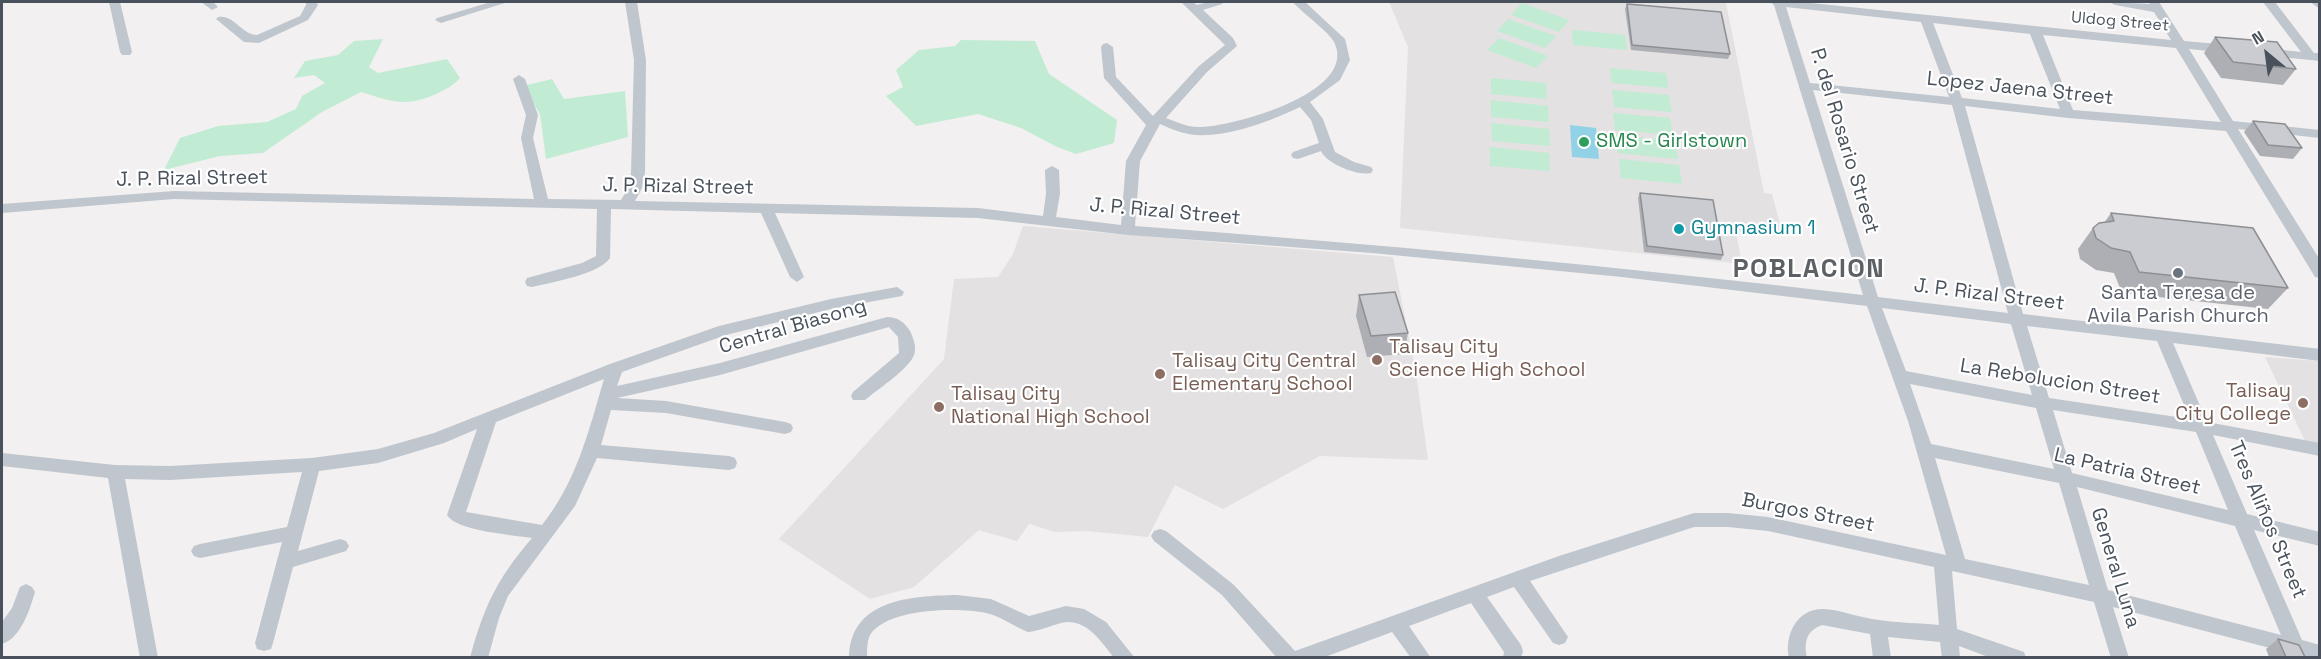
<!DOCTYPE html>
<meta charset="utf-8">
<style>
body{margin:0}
#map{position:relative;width:2321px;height:659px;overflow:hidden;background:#f2f0f0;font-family:"Space Grotesk",sans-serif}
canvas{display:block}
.frame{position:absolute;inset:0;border:3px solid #49525c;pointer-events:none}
.north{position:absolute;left:2237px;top:24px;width:60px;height:60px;-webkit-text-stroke:4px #fff;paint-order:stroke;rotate:331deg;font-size:16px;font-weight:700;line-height:24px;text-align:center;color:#49525c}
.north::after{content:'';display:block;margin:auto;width:21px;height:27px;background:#49525c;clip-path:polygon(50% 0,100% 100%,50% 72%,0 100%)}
</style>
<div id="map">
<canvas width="2321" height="659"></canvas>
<div class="frame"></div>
<div class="north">N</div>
</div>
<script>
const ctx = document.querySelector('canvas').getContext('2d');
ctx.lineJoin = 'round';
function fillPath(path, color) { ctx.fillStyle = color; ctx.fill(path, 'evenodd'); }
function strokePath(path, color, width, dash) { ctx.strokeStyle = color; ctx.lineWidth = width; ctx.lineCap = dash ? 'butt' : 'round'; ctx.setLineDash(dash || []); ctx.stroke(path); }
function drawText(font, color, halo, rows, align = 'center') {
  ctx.font = font + ' "Space Grotesk",sans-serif'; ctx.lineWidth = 4.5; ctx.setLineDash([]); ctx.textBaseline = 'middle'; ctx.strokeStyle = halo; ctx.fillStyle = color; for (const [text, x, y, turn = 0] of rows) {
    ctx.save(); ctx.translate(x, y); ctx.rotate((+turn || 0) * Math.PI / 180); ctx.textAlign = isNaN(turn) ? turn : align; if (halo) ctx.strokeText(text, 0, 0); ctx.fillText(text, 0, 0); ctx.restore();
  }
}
const education = new Path2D(`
 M1389,2L1726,3L1764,193L1772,194L1783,236L1736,232L1742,264L1400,228L1408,47Z
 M1023,226L1393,257L1416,373L1428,460L1320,456L1223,509L1175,485L1148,537L1087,531L1055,532L1029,524L1017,541L979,530L914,587L870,599L779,539L944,359L954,279L998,277L1013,254Z
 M2265,357L2319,361V447L2307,445Z`);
const green = new Path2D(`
 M1522,3L1569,20L1559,32L1511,15Z
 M1508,19L1556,36L1545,48L1497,31Z
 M1572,30L1625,35L1627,50L1573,45Z
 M1499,38L1548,56L1536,68L1487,50Z
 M383,39L369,67L378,73L447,59L460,78C453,86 446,89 436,94C405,108 391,101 361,92L322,112L263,153L220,156L164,170L180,138L218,126L267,122L296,109L302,96L325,83L314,75L294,78L305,61L338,55L354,41Z
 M961,40L1035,41L1049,74L1117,120L1114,143L1076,154L1057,147L1021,128L978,114L916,126L886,96L903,87L896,70L919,50L955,46Z
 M1610,68L1666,73L1668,88L1612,83Z
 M1491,78L1546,83L1547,99L1491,94Z
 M552,79L564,99L625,91L628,137L546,159L540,114L523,86Z
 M1612,90L1669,95L1672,112L1614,107Z
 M1491,100L1548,106L1549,122L1491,117Z
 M1613,113L1670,118L1673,135L1615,130Z
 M1491,123L1549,129L1550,146L1492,141Z
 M1616,135L1675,141L1678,159L1618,153Z
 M1490,147L1549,153L1550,171L1490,166Z
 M1619,159L1679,165L1682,184L1621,178Z`);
const water = new Path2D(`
 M1570,125L1596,128L1599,159L1572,157Z`);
const minor = new Path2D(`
 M109,2H120L132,52L130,55H122L120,52Z
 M201,2H213L218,7L212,10Z
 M306,2H316L318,5L308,20L259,43L244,42L216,19L218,17C234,14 242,35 257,35L300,16L306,5Z
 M491,2H508L441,23L435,20L437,18Z
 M625,2H637L646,60L645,173L642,188L635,201L978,208L1043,216L1046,194L1045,170L1052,166L1059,170L1060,194L1056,217L1121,225L1126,161L1146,125L1104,78L1101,47L1103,44L1107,43L1113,47L1116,77L1153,116L1199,66L1225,45L1181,2H1193L1197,5L1208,2H1223L1222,4L1203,10L1233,38L1237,46L1207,72L1166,118C1177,122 1189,128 1201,127C1234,126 1356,93 1335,44C1331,33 1302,13 1293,2H1305L1345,39L1350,60L1340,80L1310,102L1323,119L1335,152L1354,162L1371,167L1373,170L1371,173C1357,176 1327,164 1321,151L1298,159L1293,158L1291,155L1293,152L1319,143L1311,120L1300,107C1270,121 1230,137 1196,135C1183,134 1171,129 1160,124L1140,161L1135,226C1379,244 1621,267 1863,295L1774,5L1770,2H1801L2171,40L2154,12L2115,5L2109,2L2150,4L2149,2H2159L2184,41L2229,45L2235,49L2229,53L2189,49L2233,121L2320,130V138L2238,129L2320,260V278L2315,277L2226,131L2068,118L1965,106L2023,314L2320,349V361L2173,343L2207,422L2320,443V456L2213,435L2247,514L2320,532V546L2254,530L2302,640L2320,645V658H2291L2289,653L2113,607L2129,658H2111L2094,602L1952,571L1957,629L2024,652L2026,658H1991L1959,646L1960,658H1942L1940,642L1888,637L1891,658H1873L1870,634L1822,625C1806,631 1804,642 1807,658H1789C1784,635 1797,608 1824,609C1842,610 1860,618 1879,620C1898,623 1919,623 1939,625L1934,567L1768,531L1728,527H1694L1530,581L1568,637L1565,643L1559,645L1553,643L1514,587L1487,597L1521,645L1523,651L1521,658H1503L1504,652L1471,603L1409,626L1431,658H1411L1392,632L1322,658H1277L1222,595L1154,541L1151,536L1154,531L1160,529L1166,531L1234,585L1295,651L1559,556L1694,513H1728L1768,517L1946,555L1908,421L1867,306L1622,277L1372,253L1128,235L978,218L775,213L804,277L797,282L790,277L761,213L611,209L610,258C598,275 552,282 532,287L527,286L525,282L527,278L582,263L596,256L597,209L174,199L2,213V204L174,191L534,199L521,138L526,115L513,79L519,75L525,79L538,115L533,138L548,199L621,200L628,188L631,173L634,60ZM1786,7L1921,22L1949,97L1810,83ZM1933,23L2030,34L2060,109L1962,98ZM2043,35L2176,48L2221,122L2073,110ZM1813,90L1952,105L2008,313L1878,297ZM1882,308L2011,324L2032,395L1906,371ZM2027,326L2157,341L2190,419L2049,398ZM1910,384L2036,408L2054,469L1931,444ZM2053,410L2196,432L2228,510L2072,473ZM1935,458L2059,483L2089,585L1965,559ZM2077,487L2235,526L2281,635L2108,590Z
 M2263,2H2275L2314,53H2320V61L2261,55L2259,52L2265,48L2301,52Z
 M2310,2H2320V9Z
 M897,287L904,292L902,296L831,309L726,335L622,372L617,386L720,363L887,317C898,317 904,322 910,331C914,339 918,351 912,359C903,373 878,389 865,400H853L851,396L853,392L899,353L898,337L889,327L720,375L617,398L666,401L785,422L791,424L793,428L791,432L785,434L666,413L611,410L601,445L729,456L735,458L737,463L735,468L729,470L597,458L575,506L508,596L499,618L488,658H470C484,606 497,579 532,538C513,535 456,531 447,515L477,429L444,443L378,463L319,471L298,551L340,539L346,541L349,546L346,551L293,567L273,643L271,649L264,651L257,649L255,643L282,542L200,558L194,556L191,551L194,546L200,544L287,527L302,472L170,480L125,479L158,658H140L108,478L2,466V453L115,465L170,466L312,458L378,449L434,433L610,364L719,326L831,299ZM604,379C589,430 577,481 542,525L466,512L496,422Z
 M26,584L32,587L35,592C30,609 21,638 2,644V622L12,608L20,587Z
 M957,595L991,599L1029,616L1066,606L1084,609L1106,622L1135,658H1114C1101,641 1085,617 1061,623C1050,626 1039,631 1028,632C1014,627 1001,616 986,613C958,607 887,608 870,635C867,641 867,650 867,658H849C850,599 911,596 957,595Z`);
const wall = new Path2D(`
 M1627,4L1730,54L1728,59L1631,50L1625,9Z
 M2215,37L2296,69L2283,85L2221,78L2204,53Z
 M2253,121L2302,148L2293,159L2260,156L2244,132Z
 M1640,193L1723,255L1721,260L1644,252L1638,198Z
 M2111,213L2288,288L2268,309L2122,293L2114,273L2096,270L2080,259L2078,249L2093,228L2104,223Z
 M1359,295L1408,333L1404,354L1367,357L1356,316Z
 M2278,639L2305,657H2269L2266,649Z`);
const building = new Path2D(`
 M1627,4L1721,12L1730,54L1632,45Z
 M2215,37L2277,42L2296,69L2233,62Z
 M2253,121L2285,124L2302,148L2268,145Z
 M1640,193L1713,200L1723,255L1647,246Z
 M2111,213L2253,228L2288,288L2139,272L2130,252L2111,248L2096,238L2093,228L2099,223L2114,221Z
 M1395,292L1408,333L1371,336L1359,295Z
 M2278,639L2299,645L2305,657H2286Z`);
const markers = [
 [1584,142,6,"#2e9e5b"],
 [1679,229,6,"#0f9aa8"],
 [2178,273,6,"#6b7280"],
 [1377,360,6,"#8d6e63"],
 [1160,374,6,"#8d6e63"],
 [2303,403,6,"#8d6e63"],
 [939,407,6,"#8d6e63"]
];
const farStreetnames = [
 ["Uldog Street",2120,22,5]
];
const streetNames = [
 ["Lopez Jaena Street",2020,89,6],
 ["P. del Rosario Street",1844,141,73],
 ["J. P. Rizal Street",192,179,-1],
 ["J. P. Rizal Street",678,187,1],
 ["J. P. Rizal Street",1165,212,5],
 ["J. P. Rizal Street",1989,295,7],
 ["Central Biasong",793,327,-16],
 ["La Rebolucion Street",2060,382,9],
 ["La Patria Street",2127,472,13],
 ["Burgos Street",1808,513,11],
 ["Tres Aliños Street",2267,520,67],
 ["General Luna",2115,568,73]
];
const leisureNames = [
 ["SMS - Girlstown",1596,142]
];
const cultureNames = [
 ["Gymnasium 1",1691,229]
];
const worshipNames = [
 ["Santa Teresa de",2178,294],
 ["Avila Parish Church",2178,317]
];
const educationNames = [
 ["Talisay City",1389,348],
 ["Science High School",1389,371],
 ["Talisay City Central",1172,362],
 ["Elementary School",1172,385],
 ["Talisay",2291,392,"right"],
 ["City College",2291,415,"right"],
 ["Talisay City",951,395],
 ["National High School",951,418]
];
const districtNames = [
 ["POBLACION",1809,270]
];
fillPath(education, '#e3e1e1');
fillPath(green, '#c1ecd3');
fillPath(water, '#92d2e6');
fillPath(minor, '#bfc6cd');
fillPath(wall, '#aeafb5');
fillPath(building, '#caccd2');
strokePath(building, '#8d8f93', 1.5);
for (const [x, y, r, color] of markers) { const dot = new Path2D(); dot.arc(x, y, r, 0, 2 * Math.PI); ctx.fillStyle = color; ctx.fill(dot); strokePath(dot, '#fff', 2); }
drawText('16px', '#49525c', '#fff', farStreetnames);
drawText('20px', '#49525c', '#fff', streetNames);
drawText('20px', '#27864d', '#fff', leisureNames, 'left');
drawText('20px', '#0d838f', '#fff', cultureNames, 'left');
drawText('20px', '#5b616d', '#fff', worshipNames);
drawText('20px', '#785e54', '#fff', educationNames, 'left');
ctx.letterSpacing = '1.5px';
drawText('bold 26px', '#5d6064', '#fff', districtNames);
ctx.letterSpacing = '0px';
</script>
